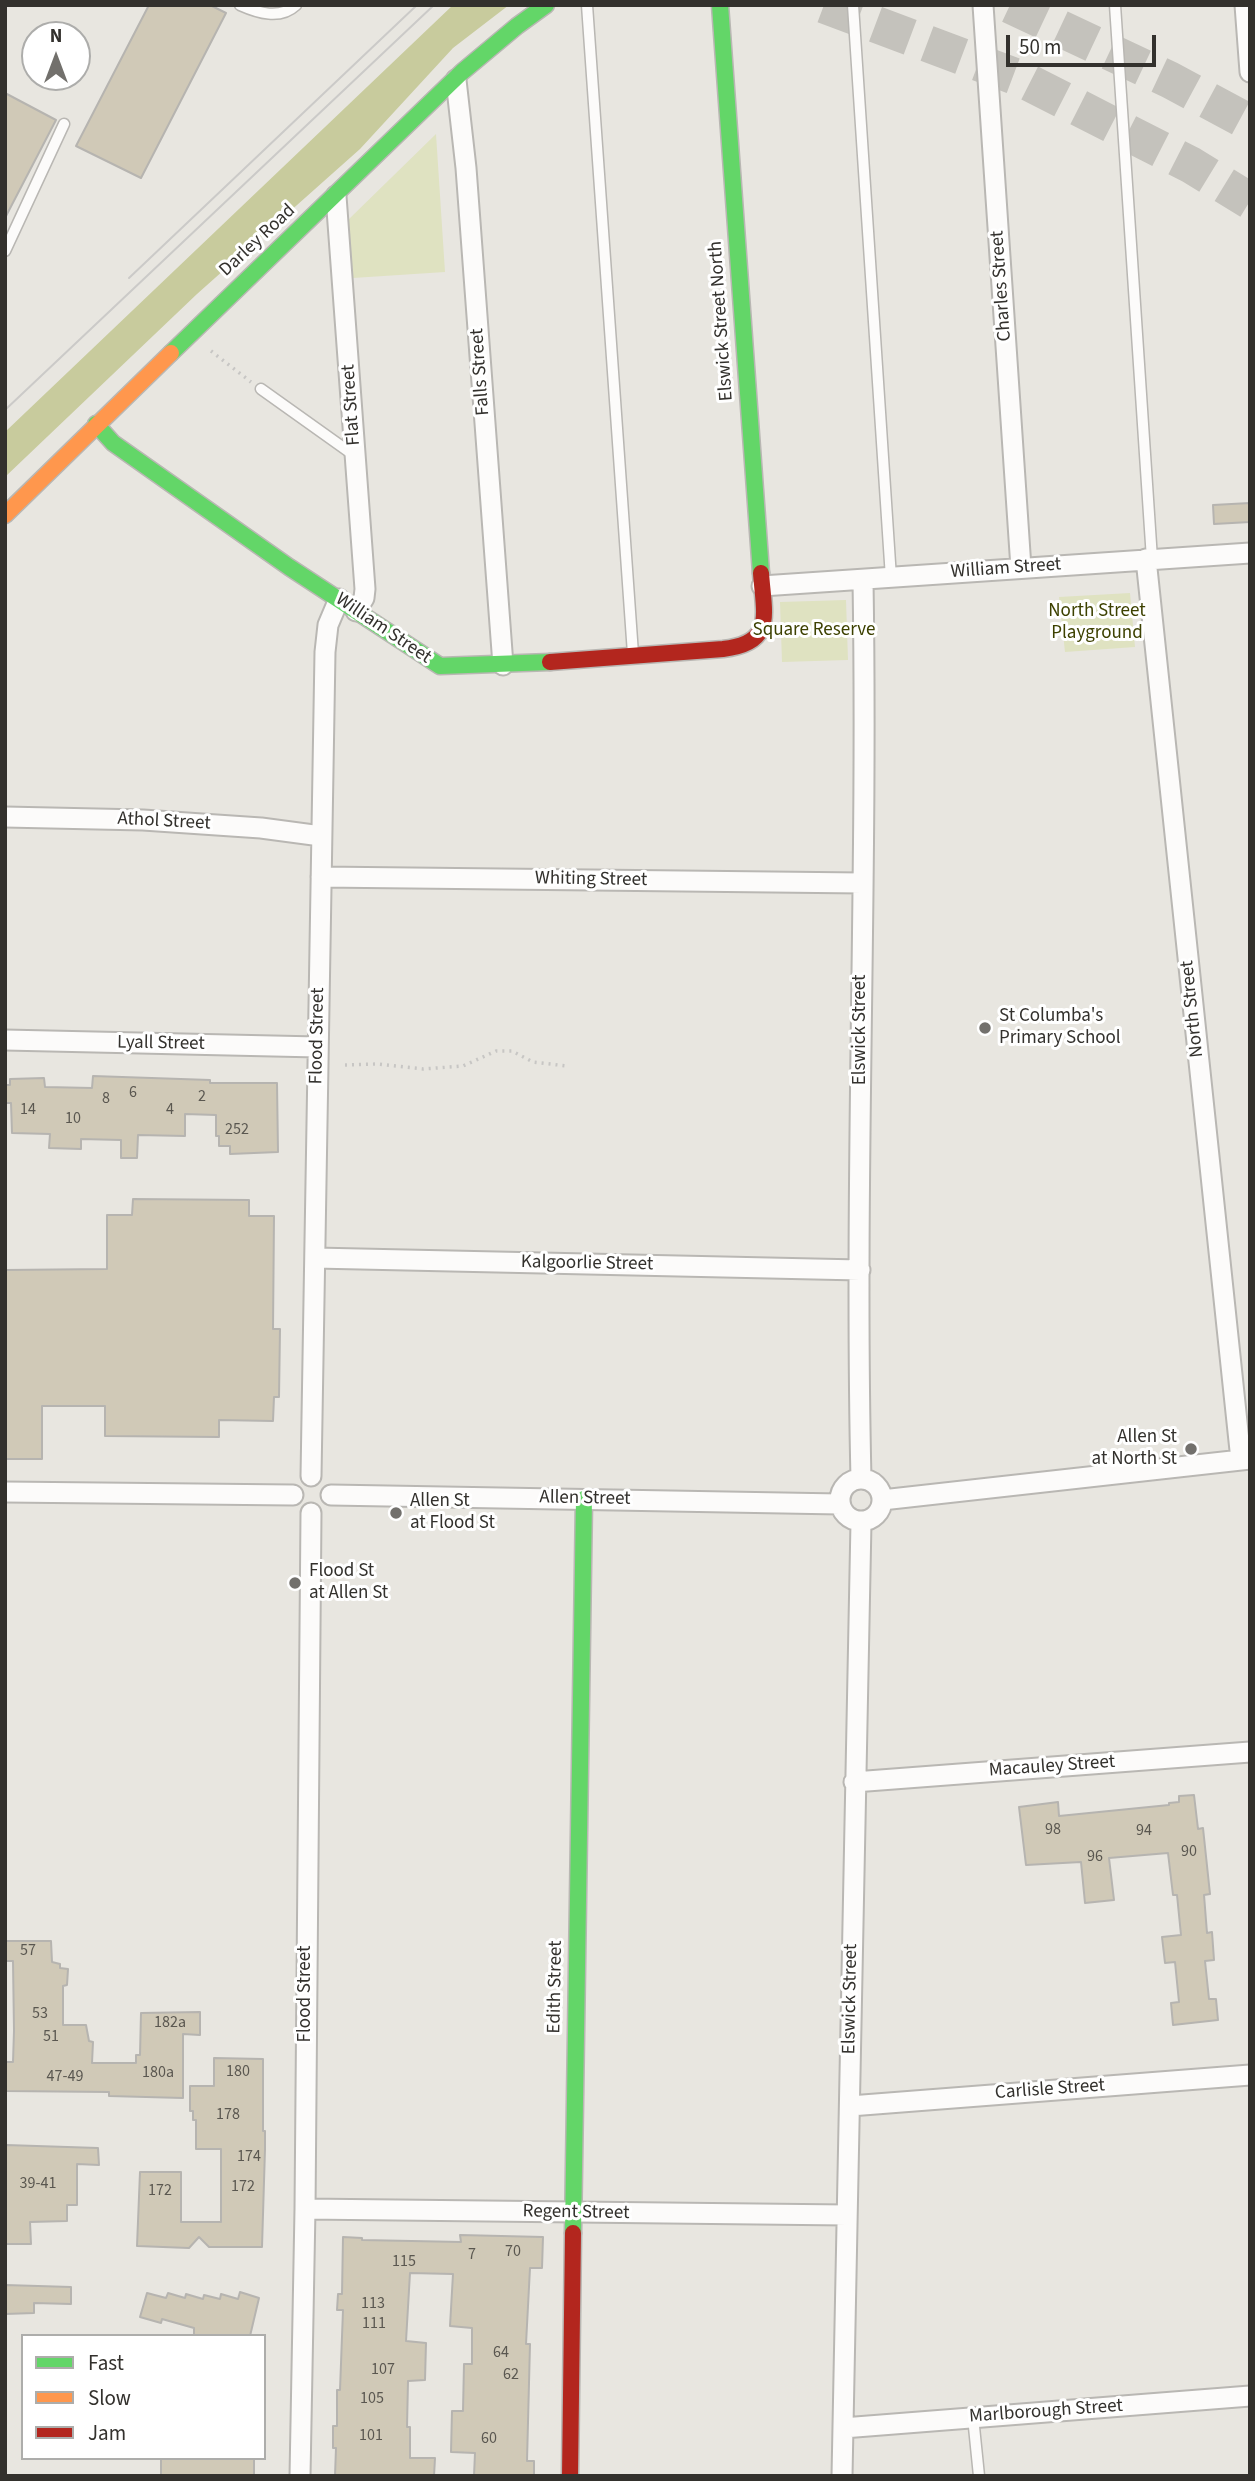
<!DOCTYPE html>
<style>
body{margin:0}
#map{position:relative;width:1255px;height:2481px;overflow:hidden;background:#e8e6e0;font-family:"Source Sans 3",sans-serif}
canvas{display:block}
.frame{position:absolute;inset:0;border:7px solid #33312d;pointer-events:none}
.legend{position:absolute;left:21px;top:2334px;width:245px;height:126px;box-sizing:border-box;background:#fff;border:2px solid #adadab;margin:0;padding:9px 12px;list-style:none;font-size:21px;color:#33312d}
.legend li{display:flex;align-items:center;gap:14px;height:35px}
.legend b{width:35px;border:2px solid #adadab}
.north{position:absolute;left:21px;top:21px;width:70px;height:70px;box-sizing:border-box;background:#fff;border:2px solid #adadab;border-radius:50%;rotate:0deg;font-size:19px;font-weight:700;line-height:28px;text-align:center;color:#33312d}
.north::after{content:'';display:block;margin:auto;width:24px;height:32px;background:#72706c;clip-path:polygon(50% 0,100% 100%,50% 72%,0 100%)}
.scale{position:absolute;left:1006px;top:35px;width:150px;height:32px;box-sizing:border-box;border:4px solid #33312d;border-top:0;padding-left:9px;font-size:21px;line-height:24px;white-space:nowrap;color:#33312d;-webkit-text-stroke:5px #fff;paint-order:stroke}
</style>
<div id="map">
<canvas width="1255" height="2481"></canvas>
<div class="frame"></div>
<ul class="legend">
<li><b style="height:9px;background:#63d668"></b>Fast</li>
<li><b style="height:9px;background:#ff974d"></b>Slow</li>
<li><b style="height:9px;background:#b3261e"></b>Jam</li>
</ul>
<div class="north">N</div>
<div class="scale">50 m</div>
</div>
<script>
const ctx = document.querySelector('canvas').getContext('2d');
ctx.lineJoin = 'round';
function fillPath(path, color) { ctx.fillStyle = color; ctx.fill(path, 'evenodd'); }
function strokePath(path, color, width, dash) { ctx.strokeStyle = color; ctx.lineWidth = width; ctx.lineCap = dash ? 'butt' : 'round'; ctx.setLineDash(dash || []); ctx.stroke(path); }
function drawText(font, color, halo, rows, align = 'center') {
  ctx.font = font + ' "Source Sans 3",sans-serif'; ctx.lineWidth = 6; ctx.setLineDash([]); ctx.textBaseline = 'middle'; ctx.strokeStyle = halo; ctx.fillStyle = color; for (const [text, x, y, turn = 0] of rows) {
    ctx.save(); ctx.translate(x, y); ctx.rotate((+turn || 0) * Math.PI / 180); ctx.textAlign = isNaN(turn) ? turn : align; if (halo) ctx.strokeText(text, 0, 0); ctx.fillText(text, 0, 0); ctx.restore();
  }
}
const green = new Path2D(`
 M436,134L445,272L353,278L348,220Z
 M1130,593L1135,647L1065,652L1059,597Z
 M846,600L848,660L782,662L780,602Z`);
const forest = new Path2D(`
 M453,5H509L453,48L360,149L197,294L5,477V432Z`);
const building = new Path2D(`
 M149,5H210L226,13L141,178L76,146Z
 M5,93L56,120L5,218Z
 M1250,503V522L1214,524L1213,505Z
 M93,1076L210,1080V1083H277L278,1152L230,1154V1146H219V1136H216V1115L185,1114V1136L138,1135L137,1158H121V1140L81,1139V1149L49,1148L50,1134L12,1133L11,1103H5V1085H10V1079L44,1078L45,1087L92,1088Z
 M133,1199L249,1200V1216H274L273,1329H280L279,1397H274L273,1421L219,1420V1437L105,1436V1406H42V1459H5V1270L107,1269V1215H132Z
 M1194,1795L1198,1829L1203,1828L1210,1894L1204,1895L1207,1933L1212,1932L1214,1960L1205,1961L1209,1999H1216L1218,2020L1173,2025L1171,2003L1179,2002L1175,1962L1165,1963L1162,1937L1181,1935L1177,1895H1173L1168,1853L1109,1858L1114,1900L1085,1903L1081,1862L1026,1865L1019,1807L1058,1802L1059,1816L1169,1805V1803L1179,1802V1796Z
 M5,1941H51L52,1962L60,1964V1968L68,1969L67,1985L63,1986V2025H86L89,2041L93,2042L92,2063H136V2055H140L141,2013L200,2012V2035L183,2034V2098L109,2096V2092L5,2091V2062H13L14,2031L13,1961H5Z
 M214,2058L263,2059V2131H265V2149L262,2247H209L199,2237L189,2248L137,2246L140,2172H181V2222H221V2149H196V2120H193V2111H190V2086H214Z
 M6,2145L98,2148L99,2165L77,2164V2205H67V2221L30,2222L31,2244H5Z
 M460,2235L543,2237L542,2268H530L526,2344H530L527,2461H534V2476H474L475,2453L451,2452L452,2411H463L464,2364H472V2328L450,2326L453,2274L410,2273L406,2341L426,2343L425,2380L408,2381L407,2427H410V2458H435L434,2476H335L336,2448H333V2426H337V2390H340L343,2310H337L338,2294H342L343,2237L362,2238V2240L461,2242Z
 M5,2285L71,2287V2304L34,2303V2313L5,2314Z
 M240,2292L259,2298L250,2336H194V2328L162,2319L161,2323L140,2317L147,2293L166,2298L168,2293L185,2298L186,2294L203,2299L204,2295L220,2299L221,2294L238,2299Z
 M161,2458H254V2476H161Z`);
const highwayTunnel = new Path2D(`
 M824,5L1022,79L1191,165L1250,201
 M1010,5L1170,80L1250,123`);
const path = new Path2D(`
 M211,351L251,382
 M345,1065L377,1064L423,1069L463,1066L496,1051H512L533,1062L567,1066`);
const lane = new Path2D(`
 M240,5C258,13 280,20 296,5
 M587,5L633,654
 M853,5L891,578
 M1115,5L1152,559
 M5,251L64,124
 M261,389L355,456
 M973,2417L979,2476`);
const street = new Path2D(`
 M983,5L1021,568
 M1245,5L1250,72
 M456,80L466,168L503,665
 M336,196L365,589L364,598L356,611
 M1146,559L1241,1460
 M762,586L1250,553
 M5,817L143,820L261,828L321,836
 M321,877L862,883
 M5,1040L318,1047
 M315,1258L860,1270
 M311,1476L325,652L328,625L339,599
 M840 1500a21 21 0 1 1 42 0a21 21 0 1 1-42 0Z
 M861,1479C854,1179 868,880 863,580
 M5,1492L293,1495
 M331,1495L840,1504
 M882,1500L1250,1459
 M854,1782L1250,1752
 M850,2106L1250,2075
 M305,2209L847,2215
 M843,2428L1250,2396
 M300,2476L305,2209L311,1513
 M842,2476L861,1522`);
const fast = new Path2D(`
 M720,5L761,573
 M171,353L462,72L517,26L546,5
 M96,424L113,443L289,567L440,666L550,662
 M573,2233L584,1499`);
const slow = new Path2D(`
 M5,515L171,353`);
const jam = new Path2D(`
 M550,662L723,649C775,643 764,615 761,573
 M570,2476L573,2233`);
const tram = new Path2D(`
 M129,278L417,5
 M5,410L434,5`);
const markers = [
 [985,1028,7,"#72706c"],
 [1191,1449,7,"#72706c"],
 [396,1513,7,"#72706c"],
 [295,1583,7,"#72706c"]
];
const numberNames = [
 ["6",133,1093],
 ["2",202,1097],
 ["8",106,1099],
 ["14",28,1110],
 ["4",170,1110],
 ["10",73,1119],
 ["252",237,1130],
 ["98",1053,1830],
 ["94",1144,1831],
 ["90",1189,1852],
 ["96",1095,1857],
 ["57",28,1951],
 ["53",40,2014],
 ["182a",170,2023],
 ["51",51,2037],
 ["180",238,2072],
 ["180a",158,2073],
 ["47-49",65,2077],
 ["178",228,2115],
 ["174",249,2157],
 ["39-41",38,2184],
 ["172",243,2187],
 ["172",160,2191],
 ["70",513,2252],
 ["7",472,2255],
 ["115",404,2262],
 ["113",373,2304],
 ["111",374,2324],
 ["64",501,2353],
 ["107",383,2370],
 ["62",511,2375],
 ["105",372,2399],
 ["101",371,2436],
 ["60",489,2439]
];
const streetNames = [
 ["Darley Road",258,241,-43],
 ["Charles Street",1002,286,-94],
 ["Elswick Street North",722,321,-94],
 ["Falls Street",481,372,-94],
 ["Flat Street",352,405,-94],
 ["William Street",1006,569,-4],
 ["William Street",383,629,34],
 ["Athol Street",164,822,3],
 ["Whiting Street",591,880,1],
 ["North Street",1193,1009,-96],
 ["Elswick Street",861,1030,-90],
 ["Flood Street",318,1036,-89],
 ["Lyall Street",161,1044,1],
 ["Kalgoorlie Street",587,1264,1],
 ["Allen Street",585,1499,1],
 ["Macauley Street",1052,1767,-4],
 ["Edith Street",556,1987,-89],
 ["Flood Street",306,1994,-90],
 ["Elswick Street",851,1999,-89],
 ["Carlisle Street",1050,2090,-4],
 ["Regent Street",576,2213,1],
 ["Marlborough Street",1046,2412,-4]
];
const parkNames = [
 ["North Street",1097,612],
 ["Playground",1097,634],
 ["Square Reserve",814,631]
];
const poiNames = [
 ["St Columba's",999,1017],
 ["Primary School",999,1039],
 ["Allen St",1177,1438,"right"],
 ["at North St",1177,1460,"right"],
 ["Allen St",410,1502],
 ["at Flood St",410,1524],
 ["Flood St",309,1572],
 ["at Allen St",309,1594]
];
fillPath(green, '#dfe2c1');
fillPath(forest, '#c8cb9d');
fillPath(building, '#d0c9b7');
strokePath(building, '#b6b4b0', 2);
strokePath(highwayTunnel, '#c4c2bc', 37, [37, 18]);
strokePath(lane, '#b9b7b3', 13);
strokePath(street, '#b9b7b3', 23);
strokePath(fast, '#b9b7b3', 19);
strokePath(slow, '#b9b7b3', 19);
strokePath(jam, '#b9b7b3', 19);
strokePath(path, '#c7c6c4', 3.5, [2, 5]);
strokePath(lane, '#fcfbfa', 10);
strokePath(street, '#fcfbfa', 19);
strokePath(fast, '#63d668', 16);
strokePath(slow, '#ff974d', 16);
strokePath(jam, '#b3261e', 16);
strokePath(tram, '#cbcac8', 2);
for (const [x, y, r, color] of markers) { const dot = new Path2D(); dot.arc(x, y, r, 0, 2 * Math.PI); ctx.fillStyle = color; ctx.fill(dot); strokePath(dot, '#fff', 2.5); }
drawText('16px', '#5a5750', null, numberNames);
drawText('19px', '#33312d', '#fff', streetNames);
drawText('19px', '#3d4101', '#fff', parkNames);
drawText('19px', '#33312d', '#fff', poiNames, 'left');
</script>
